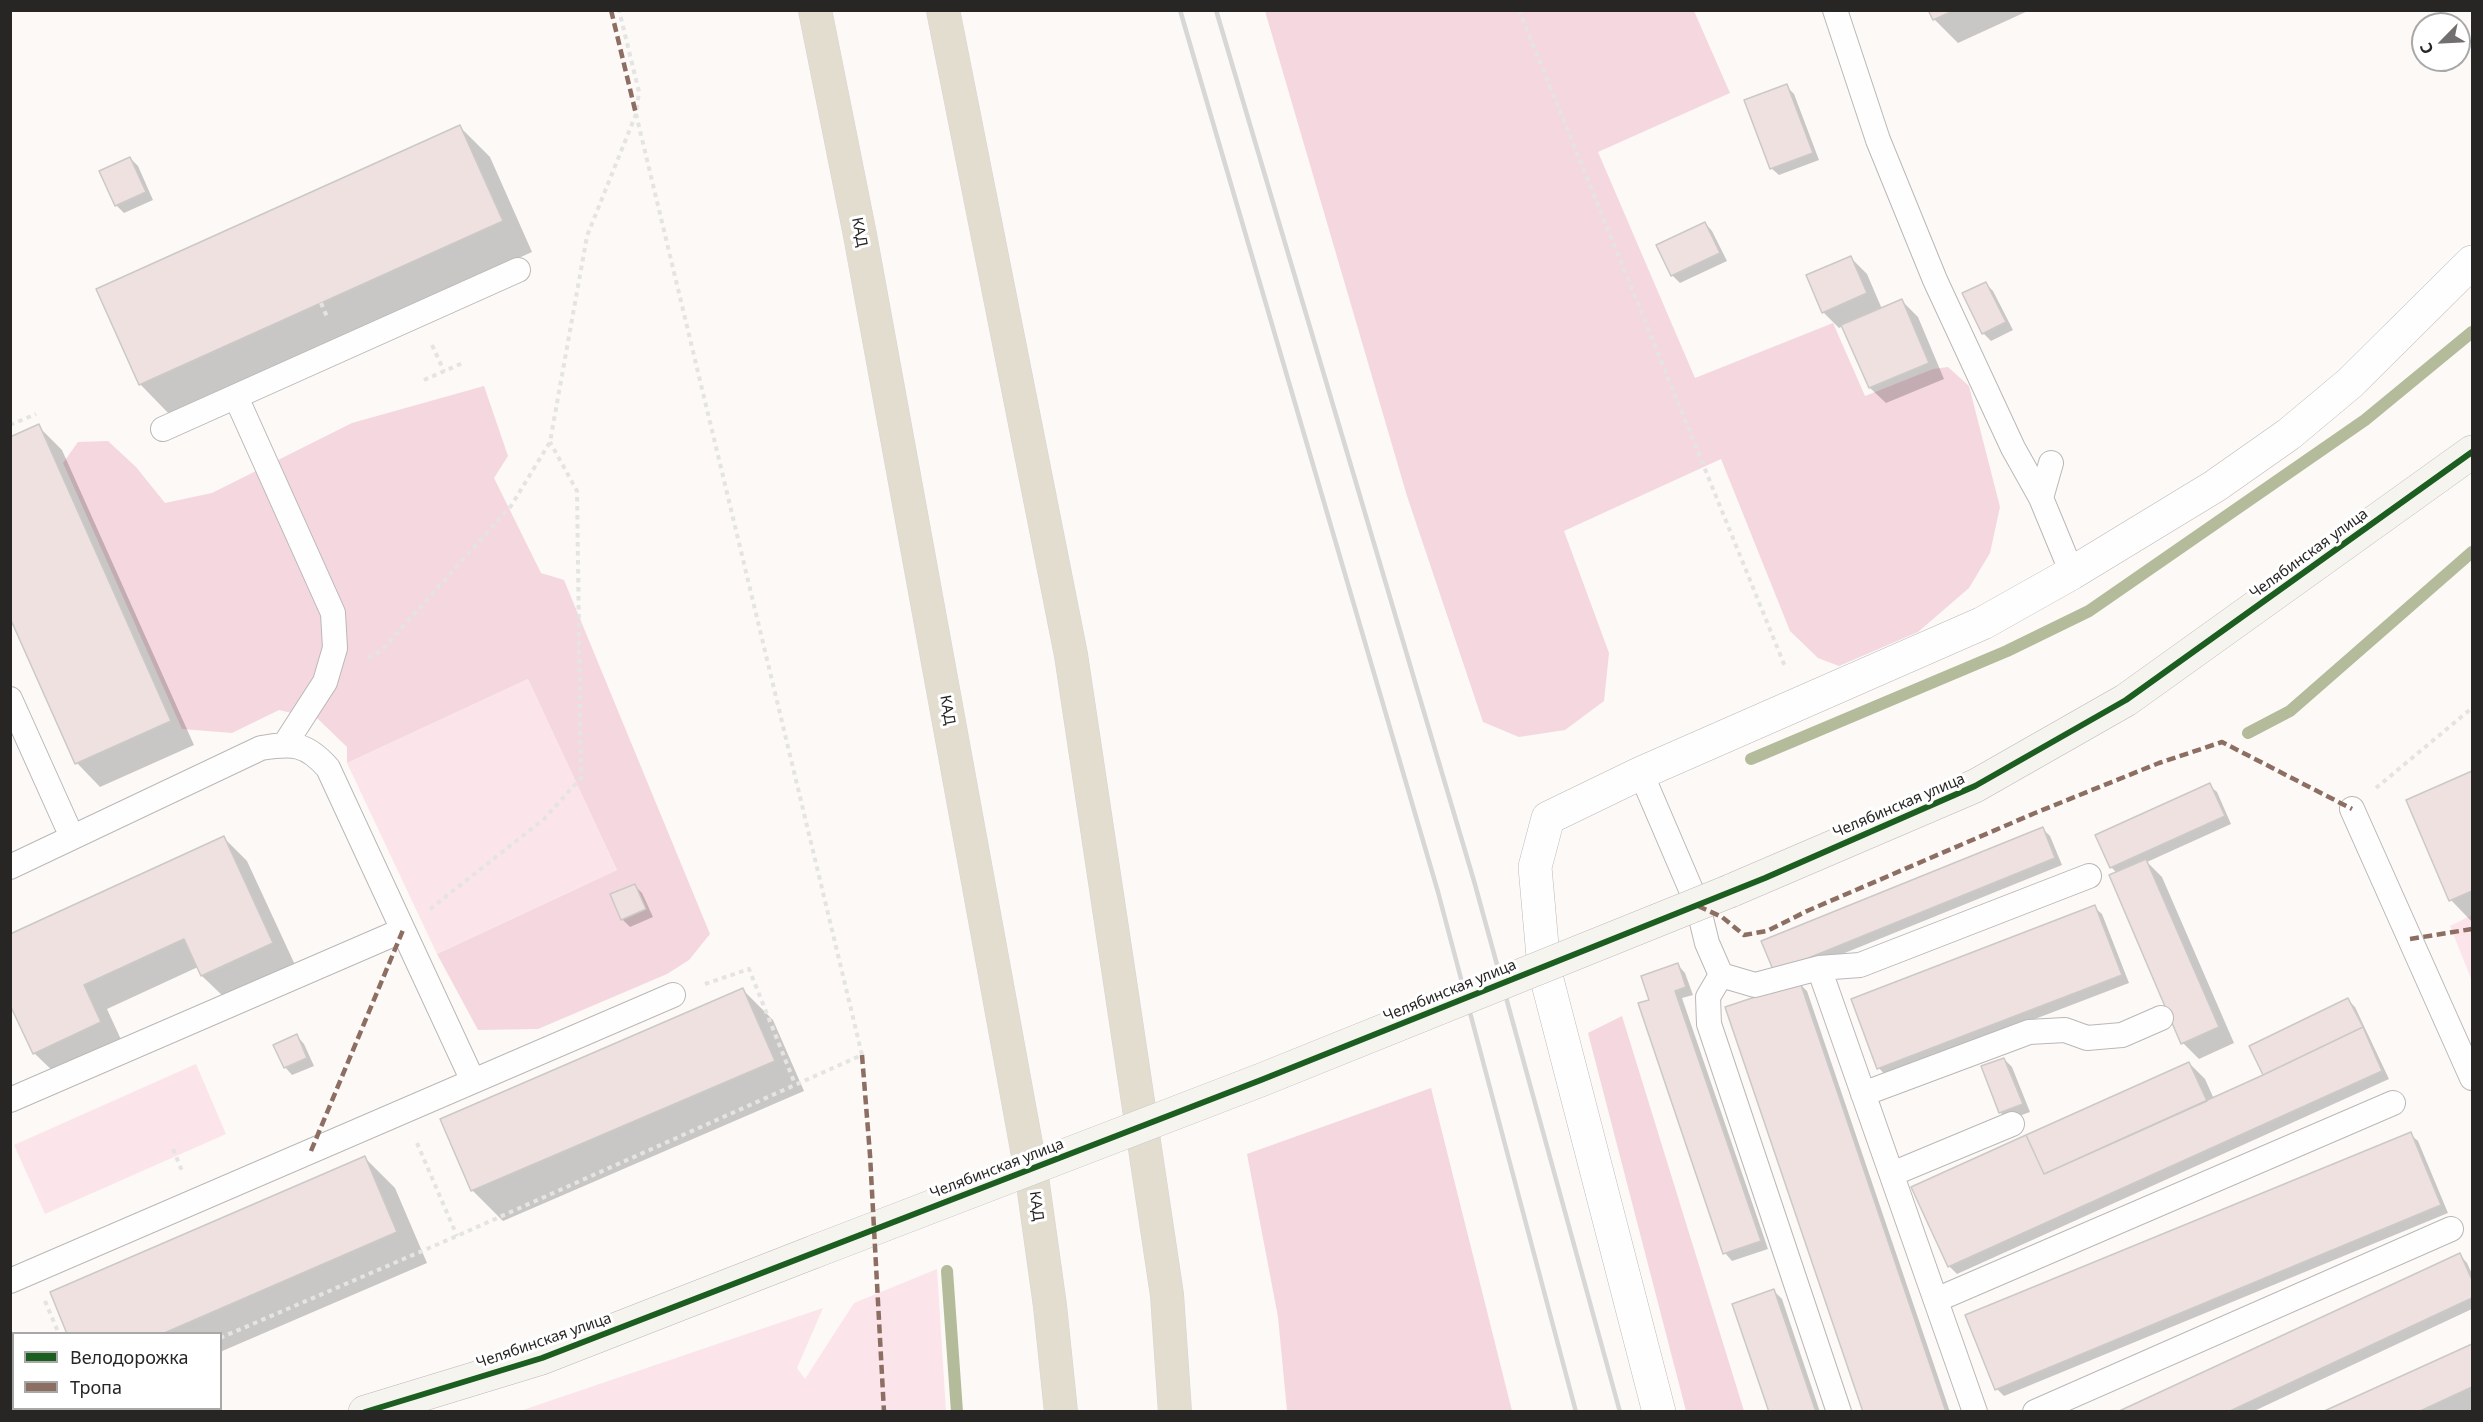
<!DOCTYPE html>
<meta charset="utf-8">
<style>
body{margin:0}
#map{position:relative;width:2483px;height:1422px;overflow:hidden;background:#fcf9f7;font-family:"Noto Sans",sans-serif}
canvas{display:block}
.frame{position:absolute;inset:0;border:12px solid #272625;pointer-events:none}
.legend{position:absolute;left:12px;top:1332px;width:210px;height:78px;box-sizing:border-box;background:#fff;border:2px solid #a9a8a8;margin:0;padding:8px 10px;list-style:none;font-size:18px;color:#272625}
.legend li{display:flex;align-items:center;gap:12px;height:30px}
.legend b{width:30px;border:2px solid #a9a8a8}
.north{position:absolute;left:2411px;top:12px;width:60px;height:60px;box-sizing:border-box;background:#fff;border:2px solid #a9a8a8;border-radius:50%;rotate:246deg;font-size:16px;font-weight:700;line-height:24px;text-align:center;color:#272625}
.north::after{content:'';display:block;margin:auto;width:21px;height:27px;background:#72706e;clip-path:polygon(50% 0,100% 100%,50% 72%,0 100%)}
</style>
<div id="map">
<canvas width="2483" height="1422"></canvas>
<div class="frame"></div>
<ul class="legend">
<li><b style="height:8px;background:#1b5e20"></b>Велодорожка</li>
<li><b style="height:8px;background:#8d6e63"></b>Тропа</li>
</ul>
<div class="north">С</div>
</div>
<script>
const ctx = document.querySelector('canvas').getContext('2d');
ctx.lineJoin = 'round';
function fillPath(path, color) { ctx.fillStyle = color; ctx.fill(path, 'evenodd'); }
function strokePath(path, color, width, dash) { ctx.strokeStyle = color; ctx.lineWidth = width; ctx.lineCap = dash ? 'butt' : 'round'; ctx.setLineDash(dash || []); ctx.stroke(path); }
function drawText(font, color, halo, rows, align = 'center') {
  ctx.font = font + ' "Noto Sans",sans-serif'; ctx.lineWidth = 6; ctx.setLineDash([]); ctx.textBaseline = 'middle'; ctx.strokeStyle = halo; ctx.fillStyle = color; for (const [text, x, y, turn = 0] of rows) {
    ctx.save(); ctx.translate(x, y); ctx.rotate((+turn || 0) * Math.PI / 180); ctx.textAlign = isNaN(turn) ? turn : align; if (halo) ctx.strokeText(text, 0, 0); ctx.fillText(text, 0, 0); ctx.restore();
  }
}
const green = new Path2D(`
 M528,679L617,870L437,954L347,763Z
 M2472,915V981L2450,926Z
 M196,1064L226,1134L45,1214L14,1145Z
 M937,1269L946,1411H520L823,1308L797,1368L805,1379L854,1303Z`);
const forest = new Path2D(`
 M1265,11H1694L1730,93L1598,152L1695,378L1833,323L1865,396L1933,369L1948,367L1969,386L2000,507L1990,553L1969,588L1918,632L1839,666L1818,658L1790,631L1721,459L1564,531L1609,653L1604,701L1565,730L1519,737L1483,722L1407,496Z
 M484,386L508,456L494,478L541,573L564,580L710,934L689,960L667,974L538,1029L478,1030L437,954L617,870L528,679L347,763V747L318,719L279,710L232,733L182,729L63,463L78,442L108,441L136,467L165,503L212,493L352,423Z
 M1622,1016L1744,1411H1686L1588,1033Z
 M1431,1088L1512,1411H1287L1278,1317L1247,1154Z`);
const shadow = new Path2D(`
 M1930,10H2030L1958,43L1934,19Z
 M1786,86L1794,94L1819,160L1779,175L1771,168Z
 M460,127L490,157L532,252L170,415L140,384Z
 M130,158L138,166L153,200L124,213L116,205Z
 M1705,223L1712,231L1727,261L1680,283L1673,276L1658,245Z
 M1851,258L1867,274L1882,309L1902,301L1918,317L1944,379L1886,403L1870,388L1843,326L1839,328L1823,312Z
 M1985,283L1993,291L2013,330L1991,341L1983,333L1964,294Z
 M38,426L62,450L194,745L100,787L77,763Z
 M2472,773V922L2451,900L2408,801Z
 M2209,785L2217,792L2231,824L2147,862L2162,877L2234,1043L2199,1059L2183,1043L2117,873L2111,867Z
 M2043,829L2050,836L2062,865L1783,978L1775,971Z
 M224,838L247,861L296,967L226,999L202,976L198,967L107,1009L124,1046L58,1076L34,1053L10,1001Z
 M634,885L642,893L653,917L630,927L622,919Z
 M2094,907L2102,914L2129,983L1886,1076L1879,1068Z
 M1678,965L1685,973L1693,995L1682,998L1768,1249L1732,1261L1725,1253L1651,1001Z
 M1800,984L1807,991L1950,1412H1865Z
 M743,990L773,1020L804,1091L503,1221L473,1191L442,1119Z
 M2348,1000L2355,1007L2389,1079L1957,1274L1949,1266L2189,1063L2205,1079L2214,1099L2265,1076Z
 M297,1036L304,1044L314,1066L292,1075L285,1067Z
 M2004,1059L2012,1067L2030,1112L2008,1120L2000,1112Z
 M2410,1134L2418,1141L2448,1213L2004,1396L1997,1389Z
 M365,1158L395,1188L427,1263L220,1352V1334H69Z
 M2460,1255L2467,1263L2472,1274V1309L2252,1412H2121Z
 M1774,1291L1782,1299L1820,1412H1770Z
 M2472,1345V1412H2326Z`);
const stream = new Path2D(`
 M2248,733L2290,711L2472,552
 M1751,759L2007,651L2089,611L2365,420L2472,332
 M947,1271L957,1412`);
const building = new Path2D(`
 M1928,10H1955L1933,20Z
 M1787,84L1813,153L1770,169L1744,100Z
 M460,125L503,221L139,385L96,289Z
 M130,157L146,192L115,206L99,171Z
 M1705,222L1720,253L1671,276L1656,245Z
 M1851,256L1867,293L1822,313L1806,275Z
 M1986,282L2006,322L1982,334L1962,293Z
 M1902,299L1929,363L1869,388L1841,325Z
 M39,424L171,721L75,764L10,618V437Z
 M2472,771V891L2449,901L2406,800Z
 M2210,783L2225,816L2110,868L2095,835Z
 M2043,827L2055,858L1774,972L1761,941Z
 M224,836L273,943L201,976L184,939L84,985L101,1022L33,1054L10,1005V934Z
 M2146,859L2219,1027L2181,1044L2109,875Z
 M635,884L646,909L621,920L610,894Z
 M2095,905L2122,975L1877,1069L1851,999Z
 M1678,963L1686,987L1675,991L1761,1241L1723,1254L1638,1003L1649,1000L1641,976Z
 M1800,982L1946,1412H1863L1725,1007Z
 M743,988L775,1061L471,1191L440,1119Z
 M2348,998L2363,1027L2263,1075L2249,1046Z
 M2363,1027L2382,1071L1948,1267L1911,1187L2026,1135L2044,1174L2263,1075Z
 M297,1034L307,1058L284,1068L273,1045Z
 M2004,1058L2023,1104L1999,1113L1981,1066Z
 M2189,1062L2207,1101L2044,1174L2026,1135Z
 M2411,1132L2441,1205L1995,1390L1965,1315Z
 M365,1156L397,1232L162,1334H67L50,1292Z
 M2460,1253L2472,1280V1298L2228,1412H2117Z
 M1774,1289L1816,1412H1769L1732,1304Z
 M2472,1344V1387L2418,1412H2322Z`);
const path = new Path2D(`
 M1519,10L1786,669
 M321,303L328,319
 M432,345L444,371
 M424,380L465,362
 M10,425L36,414
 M368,658L382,650L511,506L550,442L587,236L636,114L639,92L619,10
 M2376,788L2472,708
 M430,909L544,819L581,778L577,491L550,442
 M705,984L749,969L795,1084
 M417,1143L457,1236
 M173,1149L182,1171
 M45,1301L59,1334
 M220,1338L457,1236L862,1055L636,114
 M51,1412L58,1408`);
const lane = new Path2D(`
 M1835,10L1878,140L1935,280L2013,448L2041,498L2072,573
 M236,397L333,613L335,648L325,682L285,744
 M163,429L518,270
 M2041,498L2051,463
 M10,699L72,837
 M1641,773L1698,906L1707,943L1721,975L1755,985L1819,968L1860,965L2089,876
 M2352,809L2472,1078
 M10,867L261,748C293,743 306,743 328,768L473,1081
 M1819,968L1975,1412
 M1721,975L1708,997L1709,1024L1839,1412
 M1863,1094L2029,1032L2065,1030L2087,1038L2122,1035L2161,1018
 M10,1100L403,930
 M1892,1174L2012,1124
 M10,1281L673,995
 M1936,1300L2393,1103
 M2035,1412L2451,1229`);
const street = new Path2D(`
 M1659,1412L1544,968L1535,867L1548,818L1641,773L1983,623L2072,573L2215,486L2289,434L2350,383L2472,262`);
const secondary = new Path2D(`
 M1730,891L1975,786L2126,700L2472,452
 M365,1412L542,1358L816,1251`);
const highway = new Path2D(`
 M815,10L860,235L1032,1177L1050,1306L1061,1412
 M943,10L1071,655L1167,1295L1175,1412`);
const rail = new Path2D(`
 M1180,10L1438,892L1576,1412
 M1216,10L1474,881L1620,1412`);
const secondaryBridge = new Path2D(`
 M816,1251L1261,1080L1730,891`);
const quiet = new Path2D(`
 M611,10L636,114
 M1698,906L1722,917L1744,935L1767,931L1807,911L2035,813L2159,763L2222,742L2352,809
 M2410,939L2472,929
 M862,1055L870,1155L884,1412
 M311,1151L403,930
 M93,1408L94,1412`);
const cycleway = new Path2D(`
 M365,1412L542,1358L1261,1080L1765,878L1975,786L2126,700L2472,452`);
const streetNames = [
 ["КАД",859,232,79],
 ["Челябинская улица",2309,554,-36],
 ["КАД",947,710,80],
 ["Челябинская улица",1899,806,-23],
 ["Челябинская улица",1450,991,-22],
 ["Челябинская улица",997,1169,-21],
 ["КАД",1036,1206,82],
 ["Челябинская улица",544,1341,-19]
];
fillPath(green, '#fbe5eb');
fillPath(forest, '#f5d7e0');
fillPath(shadow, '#0003');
strokePath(stream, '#b3bb9a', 12);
fillPath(building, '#eee1df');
strokePath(building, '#cbc9c8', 1.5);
strokePath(lane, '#bab8b7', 26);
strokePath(street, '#bab8b7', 34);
strokePath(secondary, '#bab8b7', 34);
strokePath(highway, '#d7d5d4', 34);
strokePath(path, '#e4e4e3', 4, [4.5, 4.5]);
strokePath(lane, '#fffefe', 24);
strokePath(street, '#fffefe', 33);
strokePath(secondary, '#f6f4ef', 33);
strokePath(highway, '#e2ddcf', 33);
strokePath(rail, '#d8d7d7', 4.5);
strokePath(secondaryBridge, '#bab8b7', 34, []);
strokePath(secondaryBridge, '#f6f4ef', 33);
strokePath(quiet, '#8d6e63', 4.5, [9, 4.5]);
strokePath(cycleway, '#1b5e20', 6);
drawText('15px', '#272625', '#fff', streetNames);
</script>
